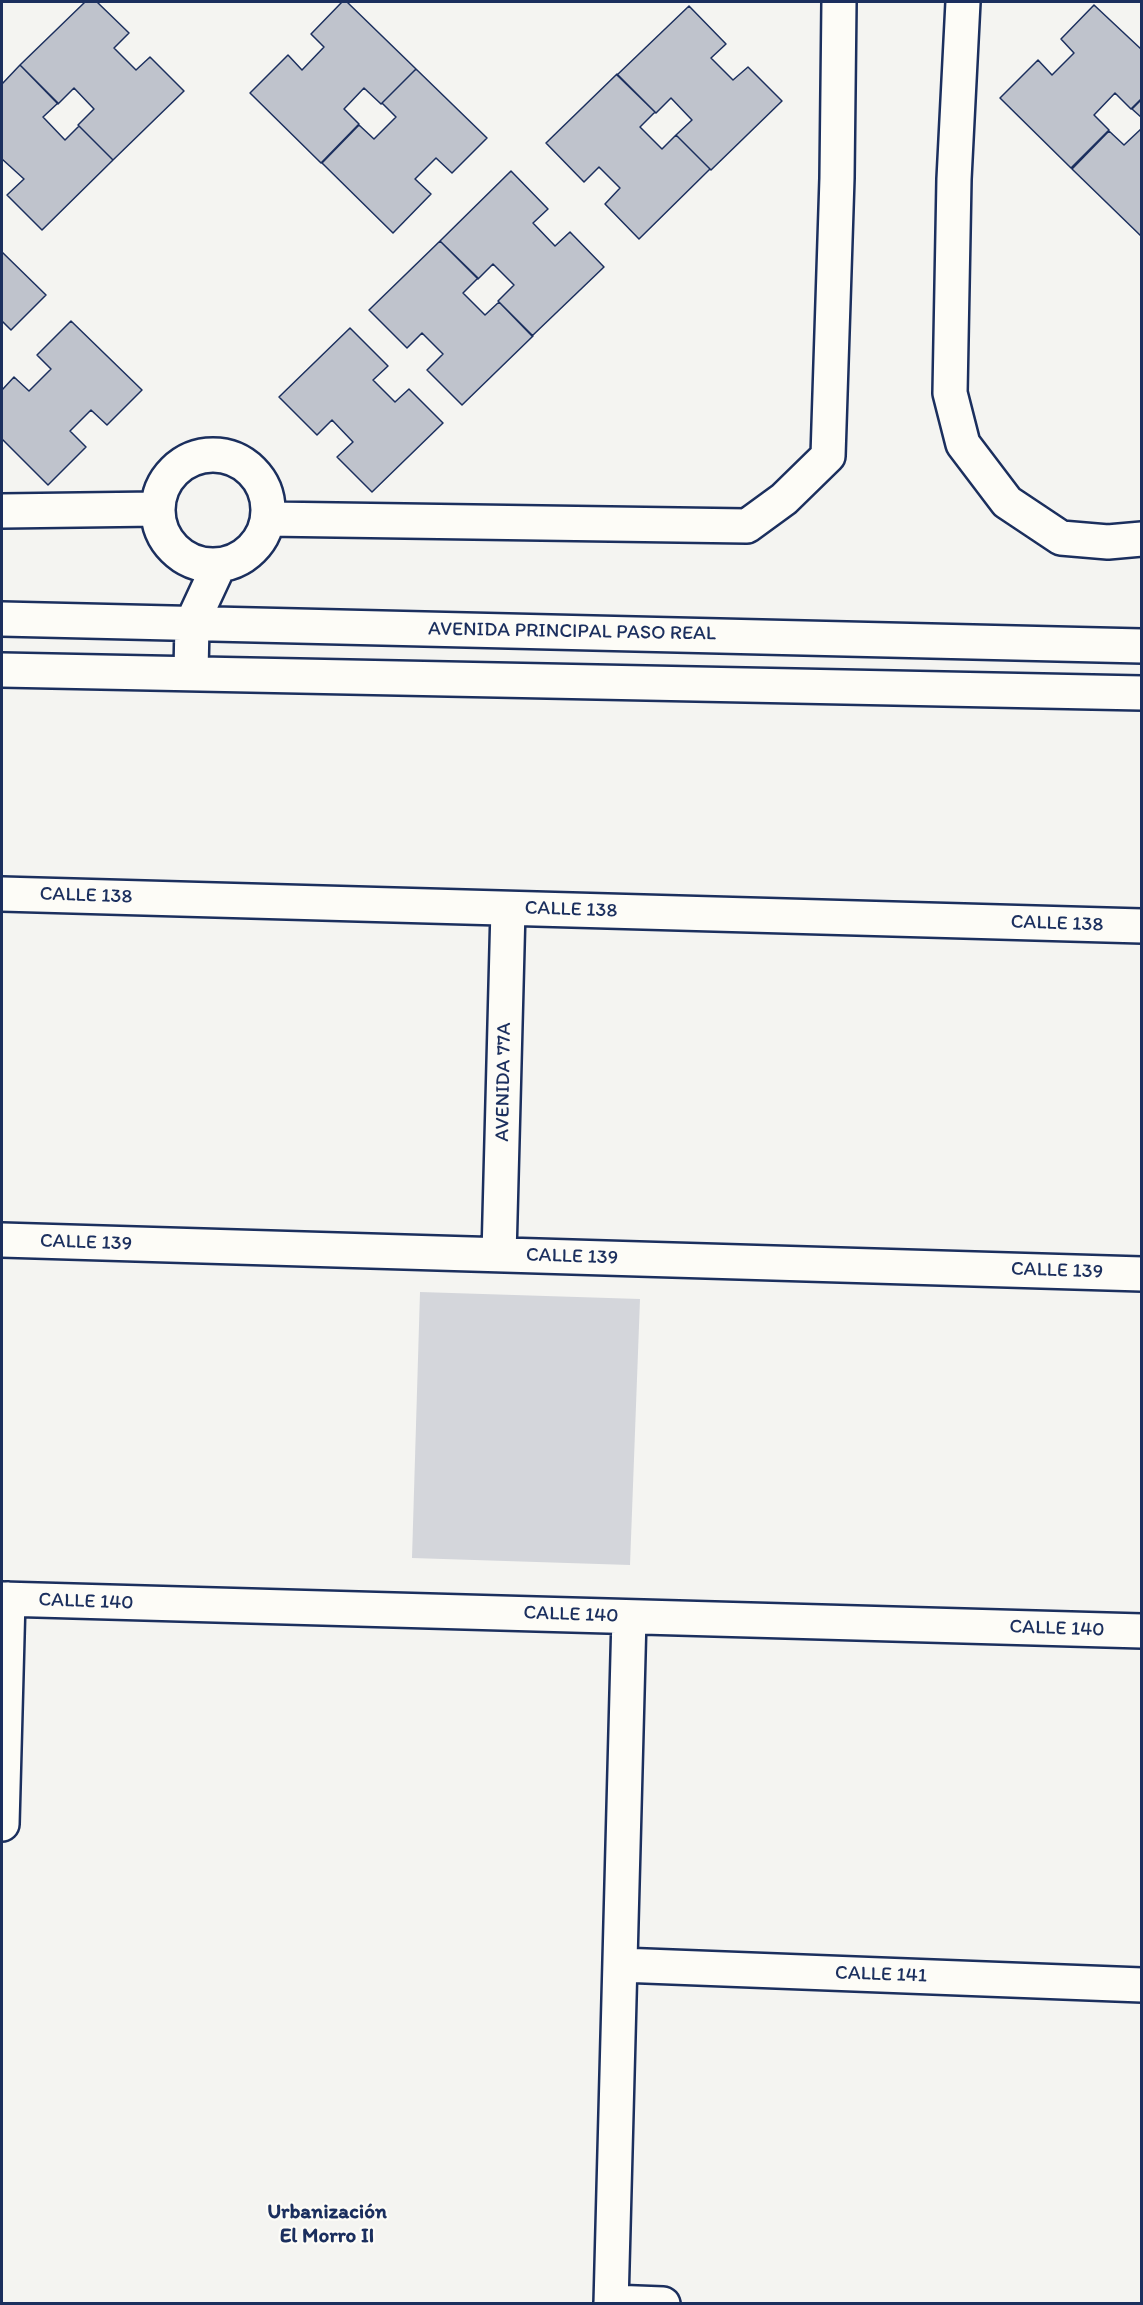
<!DOCTYPE html>
<meta charset="utf-8">
<style>
body{margin:0}
#map{position:relative;width:1143px;height:2305px;overflow:hidden;background:#f4f4f1;font-family:Itim,sans-serif}
canvas{display:block}
.frame{position:absolute;inset:0;border:3px solid #1b2f5e;pointer-events:none}
</style>
<div id="map">
<canvas width="1143" height="2305"></canvas>
<div class="frame"></div>
</div>
<script>
const ctx = document.querySelector('canvas').getContext('2d');
ctx.lineJoin = 'round';
function fillPath(path, color) { ctx.fillStyle = color; ctx.fill(path, 'evenodd'); }
function strokePath(path, color, width, dash) { ctx.strokeStyle = color; ctx.lineWidth = width; ctx.lineCap = dash ? 'butt' : 'round'; ctx.setLineDash(dash || []); ctx.stroke(path); }
function drawText(font, color, halo, rows, align = 'center') {
  ctx.font = font + ' Itim,sans-serif'; ctx.lineWidth = 4.5; ctx.setLineDash([]); ctx.textBaseline = 'middle'; ctx.strokeStyle = halo; ctx.fillStyle = color; for (const [text, x, y, turn = 0] of rows) {
    ctx.save(); ctx.translate(x, y); ctx.rotate((+turn || 0) * Math.PI / 180); ctx.textAlign = isNaN(turn) ? turn : align; if (halo) ctx.strokeText(text, 0, 0); ctx.fillText(text, 0, 0); ctx.restore();
  }
}
const green = new Path2D(`
 M420,1292L640,1299L630,1565L412,1558Z`);
const building = new Path2D(`
 M85,2H97L129,33L114,48L136,70L150,57L184,91L113,160L78,125L94,109L74,88L58,104L20,65Z
 M342,2H347L416,69L381,104L364,88L344,109L359,124L321,163L250,93L288,55L302,70L324,47L311,34Z
 M1094,5L1142,50V98L1131,109L1115,93L1094,115L1109,130L1071,168L1000,98L1038,60L1052,75L1074,53L1061,39Z
 M689,6L726,44L711,58L733,80L748,67L782,101L711,170L676,135L692,120L671,98L656,113L617,75Z
 M20,65L58,103L43,117L65,140L79,126L113,160L42,230L7,195L24,179L2,159V84Z
 M416,69L487,138L452,173L436,158L415,179L431,194L393,233L322,163L359,125L374,139L396,117L382,103Z
 M617,74L655,112L640,127L662,149L676,135L710,169L639,239L605,204L620,188L599,167L584,182L546,143Z
 M1142,99V118L1132,109Z
 M1142,128V237L1072,169L1109,131L1124,145Z
 M511,171L548,209L533,223L555,246L570,232L604,267L532,336L498,301L514,285L493,264L478,279L440,241Z
 M440,241L478,278L463,293L485,315L499,302L533,336L462,405L427,370L443,354L422,333L407,348L369,310Z
 M2,252L46,295L11,330L2,321Z
 M71,321L142,390L107,425L91,410L70,431L86,447L48,485L2,439V390L14,377L29,391L51,369L37,355Z
 M350,328L388,366L373,380L395,402L409,389L443,423L372,492L337,457L353,442L332,420L317,435L279,397Z`);
const minor = new Path2D(`
 M963,2L954,179L950,393L963,444L1007,502L1061,538L1108,542L1142,539
 M158 510a55 55 0 1 1 110 0a55 55 0 1 1-110 0Z
 M2,511L157,509
 M268,519L747,526L784,499L828,456L837,178L839,2
 M2,619L1142,646
 M2,670L1142,693
 M191,673L192,623L219,565
 M2,894L1142,926
 M2,1240L1142,1274
 M499,1255L508,909
 M2,1599L1142,1631
 M2,1824L8,1599
 M620,1965L1142,1985
 M611,2302L663,2304
 M611,2304L629,1617`);
const streetNames = [
 ["AVENIDA PRINCIPAL PASO REAL",572,632,1],
 ["CALLE 138",86,896,2],
 ["CALLE 138",571,910,2],
 ["CALLE 138",1057,924,2],
 ["AVENIDA 77A",504,1082,-89],
 ["CALLE 139",86,1243,2],
 ["CALLE 139",572,1257,2],
 ["CALLE 139",1057,1271,2],
 ["CALLE 140",86,1602,2],
 ["CALLE 140",571,1615,2],
 ["CALLE 140",1057,1629,2],
 ["CALLE 141",881,1975,2]
];
const neighbourhoodNames = [
 ["Urbanización",327,2213],
 ["El Morro II",327,2237]
];
fillPath(green, '#d4d6db');
fillPath(building, '#bfc3cc');
strokePath(building, '#1b2f5e', 1.5);
strokePath(minor, '#1b2f5e', 38);
strokePath(minor, '#fdfcf7', 33);
drawText('20px', '#1b2f5e', '#fdfcf7', streetNames);
drawText('bold 21px', '#1b2f5e', '#fdfcf7', neighbourhoodNames);
</script>
